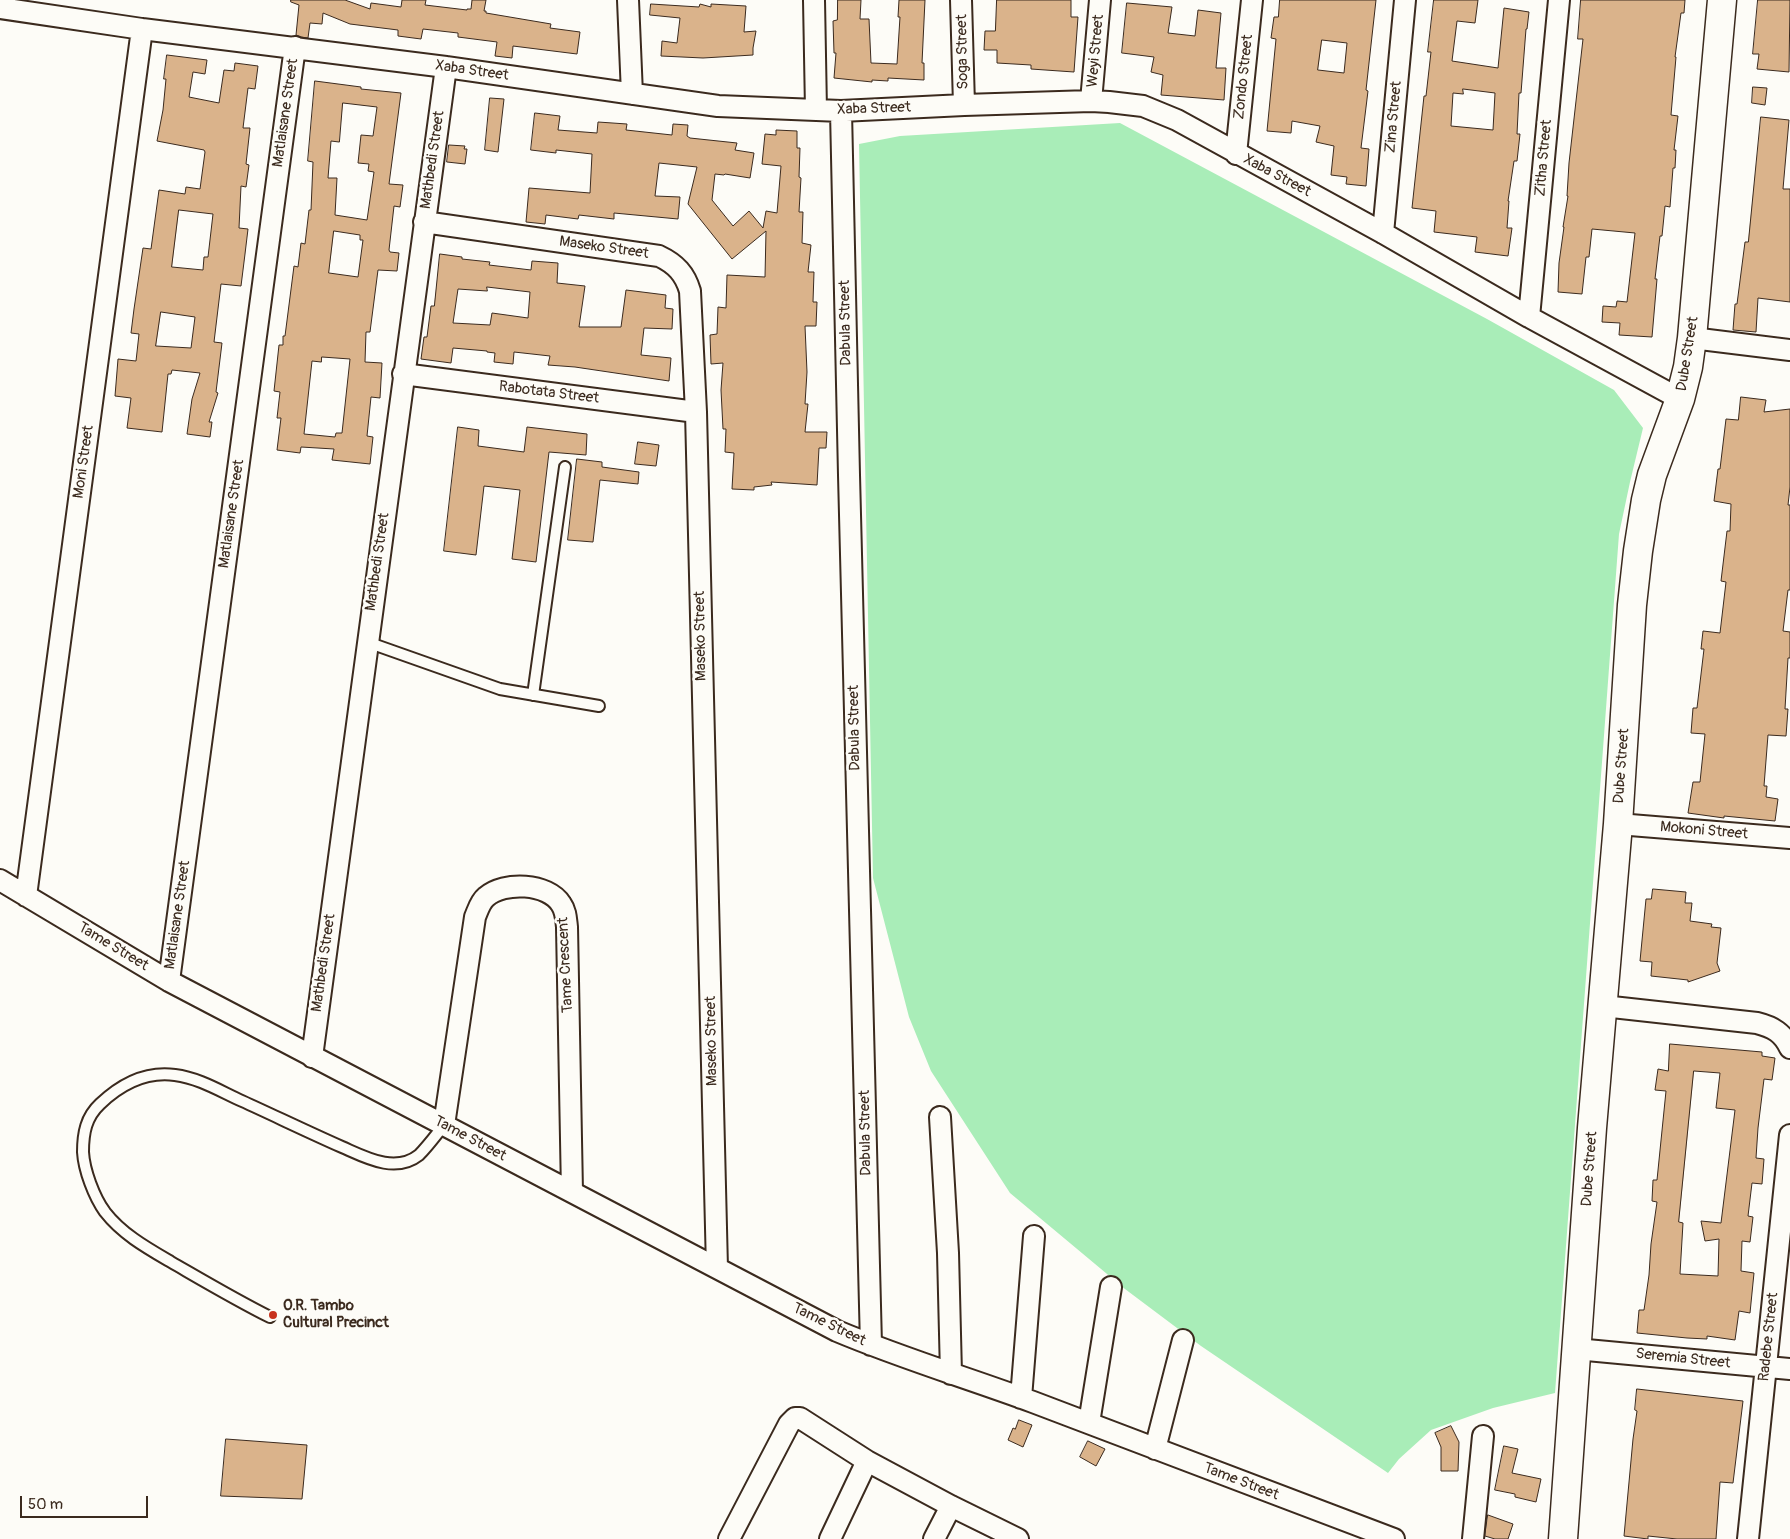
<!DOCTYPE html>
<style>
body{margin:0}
#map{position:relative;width:1790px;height:1539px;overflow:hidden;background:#fdfcf7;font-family:Pangolin,sans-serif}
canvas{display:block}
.scale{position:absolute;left:20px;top:1496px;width:128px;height:22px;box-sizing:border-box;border:2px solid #3b2a1e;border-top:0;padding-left:6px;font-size:15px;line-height:18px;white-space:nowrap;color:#3b2a1e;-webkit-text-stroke:4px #fdfcf7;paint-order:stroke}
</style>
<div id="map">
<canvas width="1790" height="1539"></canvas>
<div class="scale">50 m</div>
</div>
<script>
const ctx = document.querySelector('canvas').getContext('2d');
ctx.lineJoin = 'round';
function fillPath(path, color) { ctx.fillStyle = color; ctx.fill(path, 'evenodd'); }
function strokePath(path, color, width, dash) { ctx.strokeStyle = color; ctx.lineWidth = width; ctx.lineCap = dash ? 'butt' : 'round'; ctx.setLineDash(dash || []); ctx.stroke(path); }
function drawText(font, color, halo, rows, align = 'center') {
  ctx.font = font + ' Pangolin,sans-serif'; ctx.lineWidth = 5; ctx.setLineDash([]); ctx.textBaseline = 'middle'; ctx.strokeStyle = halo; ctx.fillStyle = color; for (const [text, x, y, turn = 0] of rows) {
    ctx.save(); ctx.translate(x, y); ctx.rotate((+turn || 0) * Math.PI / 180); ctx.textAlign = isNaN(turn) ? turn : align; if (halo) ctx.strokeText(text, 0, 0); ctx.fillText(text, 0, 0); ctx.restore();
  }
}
const green = new Path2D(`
 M1120,123L1487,319L1614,390L1643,428L1630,482L1619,534L1555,1393L1493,1408L1431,1430L1399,1459L1388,1473L1201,1346L1125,1289L1010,1193L931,1071L909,1017L873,878L859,144L900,136Z`);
const building = new Path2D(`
 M291,0H345L370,9L371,3L401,7L402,0H426L425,5L467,10V9H471L472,0H486L484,11H486V13L551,24L550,28L580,32L577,54L513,46L512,58L495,56L497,42L458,37V33L423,29L421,39L398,36V30L350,24L323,13L322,24L310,23L308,38L301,37L296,35L299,5L291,2Z
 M838,0H861L860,19H869L871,63L897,64L900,17H898L899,0H925L922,63H924V80L888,78V81L872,80V82L834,78L836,53H834L833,21L837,20Z
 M997,0H1071V17H1078L1074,72L1031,69V65L997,63V50H984L985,31H995Z
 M1280,0H1376L1366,90L1368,91L1361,148L1369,149L1366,186L1346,184L1347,177L1331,175L1334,146L1316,142L1320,126L1292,121L1291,133L1267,131L1276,39L1271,38L1274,17H1278ZM1322,40L1347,43L1344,73L1318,70Z
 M1434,0H1478L1475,23L1457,21L1452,61L1498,68L1504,8L1529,12L1527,29H1526L1521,93H1519L1517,134H1520L1517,161H1514L1508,201H1509L1507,228H1512L1508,256L1475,252L1477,237L1434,232L1436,211L1412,208L1424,96H1426L1431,52H1428ZM1463,89L1495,93L1493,130L1451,126L1453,93L1463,94Z
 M1581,0H1685L1684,13H1681L1675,57H1676L1671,115L1678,116L1674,150H1676L1675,168H1673L1670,207L1665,206L1662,236H1660L1655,279H1657L1652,337L1619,335L1620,323L1602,322L1603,306L1616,307L1617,301L1627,302L1635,233L1592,229L1589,257H1586L1582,294L1558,292L1559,263L1564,227H1563L1568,196H1567L1569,163L1583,39H1578Z
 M1758,0H1790L1789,72L1757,69L1759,54H1753Z
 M1127,3L1172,7L1168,33L1195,36L1198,10L1221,13L1216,68H1226L1224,100L1161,95L1163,75L1151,72L1154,57L1122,53Z
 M651,4L699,7L700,4L711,7V4L746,6L744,32L756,31L753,48V55L703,58L661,56L662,41L677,43L680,18L650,15Z
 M167,55L207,60L205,74L193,72L189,97L219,103L224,70L234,71L235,63L258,66L255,89L248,88L243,128H250L246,164L249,165L246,187L241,186L239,228L248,229L245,254L241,286L221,284L214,342L222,343L216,392L218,393L209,422H212L210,437L187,434L192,399L200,373L172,370L171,374H168L162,432L127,428L131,398L115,396L118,359L136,361L139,334L131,333L134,309L143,248L151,249L159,190L185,194L186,187L200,189L205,152L204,150L157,141L163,110L166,79H164ZM179,210L213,214L208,257H204L203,270L172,267ZM161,312L195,317L191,348L156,346Z
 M315,81L361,87V89L401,93L389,184L403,185L400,207L394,206L389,250L390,252L399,253L397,271L378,270L370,332H366L365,362L382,363L380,398L371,397L367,436L373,437L370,464L332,460L334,449L301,447L300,453L277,450L281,418H277L280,392L274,391L279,345H283V336H285L294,266L298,267L301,243L305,244L309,210H311L313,162L308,161ZM343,103L377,107L373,136L361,135L358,163L369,164L368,171L374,172L367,220L335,215L337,178H328L331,141L339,142ZM334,231L360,235V240H363L358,277L329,273ZM322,357L350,359L342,433H336L335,437L304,434L312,361L321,362Z
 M1753,87L1767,88L1765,105L1752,103Z
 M490,98L504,99L498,152L485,150Z
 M535,113L560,116L558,130L597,133L598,122L627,124L626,130L672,135L673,124L688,125L687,136L690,138L737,143L735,150L754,153L750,178L725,174L724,175L715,174L712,200L733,226L749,211L763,228L766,211L777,213L781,166L762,164L765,134L776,135V130L797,131V148H800L799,177L801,178L799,212H803L802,243L811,245L808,272H814L813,302H817L816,326H805L807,372L805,404H808L805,432H827L826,448H819L817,485L771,482L772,485L754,487V490L732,489L734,453L725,452L726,429H723L721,390L723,363L711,364L710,335L717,334L718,307L726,308L727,275L765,277L766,231L732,259L688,204L697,167L659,163L655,196L680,197L678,219L614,213V219L579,215L578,219L546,215L545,224L526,222L529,188L590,193L592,154L556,150V153L531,150Z
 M1761,117L1789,120L1783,189H1790V302L1758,298L1756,332L1733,330L1735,304H1737L1745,242H1748Z
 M449,145L465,146L464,149H467L465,164L447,162Z
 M440,254L462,257V259L490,262L489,265L531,270L532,261L558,263L557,283L585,286L579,327H621L626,290L666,295L665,308L673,309L672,329L644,328L641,355L671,358L669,381L575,367L548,365L550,356L514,352L513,364L494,362L495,353L487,352V351L453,348L451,363L421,359L424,337H427L431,306H434ZM487,287L530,292L528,318L492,313L490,325L453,323L458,289L487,291Z
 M1741,397L1766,400L1764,412L1790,409V487L1788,505H1790V590H1788L1783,631L1790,632V658H1788L1785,709H1788L1786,736L1768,735L1764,786H1767L1766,797L1778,799L1775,821L1724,816V818L1688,813L1693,782H1700L1705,734L1691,733L1693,708H1697L1704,649H1701L1703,631L1720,633L1726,582L1721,581L1727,531H1730L1731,504L1714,501L1718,469H1720L1726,419L1738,420Z
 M458,427L479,430L478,446L524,452L527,427L587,434L586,455L549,452L536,562L512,559L520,490L484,486L476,555L444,551Z
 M638,442L659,445L656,466L635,464Z
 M577,459L602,462V467L639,472L638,484L600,480L593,542L568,540Z
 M1653,889L1686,892L1685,903H1692L1690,921L1712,924L1711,927L1721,928L1717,963L1720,971L1688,982V980L1651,976L1652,962L1640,961L1646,899H1651Z
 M1670,1044L1762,1052V1056L1775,1058L1772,1080L1764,1079L1758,1128L1756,1158L1764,1159L1762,1184L1752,1183L1748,1216L1753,1217L1750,1242L1742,1241L1741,1271L1754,1273L1750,1313L1739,1311L1735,1340L1707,1336V1339L1687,1338L1637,1333L1639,1310H1644L1649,1275L1651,1244L1657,1202L1652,1201L1653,1180H1657L1666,1091L1655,1090L1658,1069L1668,1071ZM1694,1071L1720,1073L1716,1108L1735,1110L1721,1223L1701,1221L1705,1241L1719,1239L1718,1276L1680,1274L1683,1223L1679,1222Z
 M1637,1389L1743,1401L1733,1483L1720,1482L1716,1539H1677L1648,1536V1539L1624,1536L1633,1439L1637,1411L1635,1410Z
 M1019,1420L1032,1425L1023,1447L1008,1440L1013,1428L1015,1429Z
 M1451,1426L1459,1442L1458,1471H1441V1447L1435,1433Z
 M226,1439L307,1445L302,1499L221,1496Z
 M1088,1441L1105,1449L1096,1466L1080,1457Z
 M1504,1446L1518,1449L1512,1473L1541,1479L1536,1502L1515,1497V1494L1495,1490Z
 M1488,1515L1513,1524L1508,1539H1495L1485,1536Z`);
const lane = new Path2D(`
 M367,642L500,689L599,706
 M533,695L565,467
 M270,1317C236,1300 204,1281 171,1262C147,1248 122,1234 105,1212C94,1197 84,1170 83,1152C83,1133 86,1117 100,1104C121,1084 146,1071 175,1075C199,1078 220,1091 242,1101C275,1116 308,1132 342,1147C365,1157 395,1174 419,1155C428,1146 436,1135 444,1125`);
const street = new Path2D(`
 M628,0L632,94
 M814,0L816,110
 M961,0L964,105
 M0,8L142,29L446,67L718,106L841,111L964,105L1091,101L1109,102L1143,106L1177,120L1383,233L1529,317L1680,399
 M1091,101L1100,0
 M841,111L849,475L871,1345
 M1236,154L1252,0
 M424,222L659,256C676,264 685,274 690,291L696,412L717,1268
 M1383,233L1405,0
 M1529,317L1559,0
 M1692,338L1790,350
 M403,374L696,412
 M1618,824L1790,838
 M0,880L169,981L837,1331C901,1358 968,1378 1033,1402C1153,1447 1273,1494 1394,1539
 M26,896L142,29
 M169,981L295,47
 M1603,1006L1757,1023C1773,1027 1783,1033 1790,1048
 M312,1057L446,67
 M940,1117L948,1253L951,1374
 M444,1125L475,917C478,910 480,902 486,897C504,881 548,883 561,904C566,911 566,919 567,927L572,1192
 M1576,1349L1790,1369
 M1021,1398L1034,1236
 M1089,1423L1111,1287
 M1155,1449L1183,1340
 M729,1539L789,1424L795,1418H800L867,1461L951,1506L1018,1539
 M830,1539L867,1461
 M934,1539L951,1506
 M1473,1539L1483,1436
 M1748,1539L1790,1135`);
const secondary = new Path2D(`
 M1563,1539L1592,1128L1618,824L1632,605L1638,551L1646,500L1652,475L1680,399L1688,367L1692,338L1722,0`);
const markers = [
 [273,1315,5,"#c8321e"]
];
const streetNames = [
 ["Weyi Street",1096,51,-85],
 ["Soga Street",963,52,-91],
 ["Xaba Street",472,71,8],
 ["Zondo Street",1244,77,-84],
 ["Xaba Street",874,109,-2],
 ["Matlaisane Street",286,113,-82],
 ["Zina Street",1394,117,-85],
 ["Zitha Street",1544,158,-85],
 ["Mathbedi Street",433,160,-82],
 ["Xaba Street",1277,176,28],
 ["Maseko Street",604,248,8],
 ["Dabula Street",846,323,-91],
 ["Dube Street",1688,354,-81],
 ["Rabotata Street",549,393,7],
 ["Moni Street",84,462,-82],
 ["Matlaisane Street",232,514,-82],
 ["Mathbedi Street",378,562,-82],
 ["Maseko Street",701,636,-91],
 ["Dabula Street",855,728,-91],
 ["Dube Street",1622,766,-86],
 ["Mokoni Street",1704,831,5],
 ["Matlaisane Street",178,915,-82],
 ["Tame Street",113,947,31],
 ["Mathbedi Street",324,963,-82],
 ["Tame Crescent",566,965,-93],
 ["Maseko Street",712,1041,-91],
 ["Dabula Street",866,1133,-91],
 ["Tame Street",470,1139,28],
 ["Dube Street",1590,1169,-86],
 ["Tame Street",829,1325,26],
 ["Radebe Street",1769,1337,-84],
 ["Seremia Street",1683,1359,6],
 ["Tame Street",1241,1482,21]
];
const poiNames = [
 ["O.R. Tambo",283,1306],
 ["Cultural Precinct",283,1323]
];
fillPath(green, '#a9edb8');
fillPath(building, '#dab38b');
strokePath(building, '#3b2a1e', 1);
strokePath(lane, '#3b2a1e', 14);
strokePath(street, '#3b2a1e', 24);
strokePath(secondary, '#3b2a1e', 31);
strokePath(lane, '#fdfcf7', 10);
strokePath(street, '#fdfcf7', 20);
strokePath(secondary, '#fdfcf7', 28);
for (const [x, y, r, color] of markers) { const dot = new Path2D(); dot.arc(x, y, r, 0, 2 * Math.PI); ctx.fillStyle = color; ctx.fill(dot); strokePath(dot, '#fdfcf7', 2); }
drawText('15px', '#3b2a1e', '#fdfcf7', streetNames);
drawText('bold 15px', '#3b2a1e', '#fdfcf7', poiNames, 'left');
</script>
